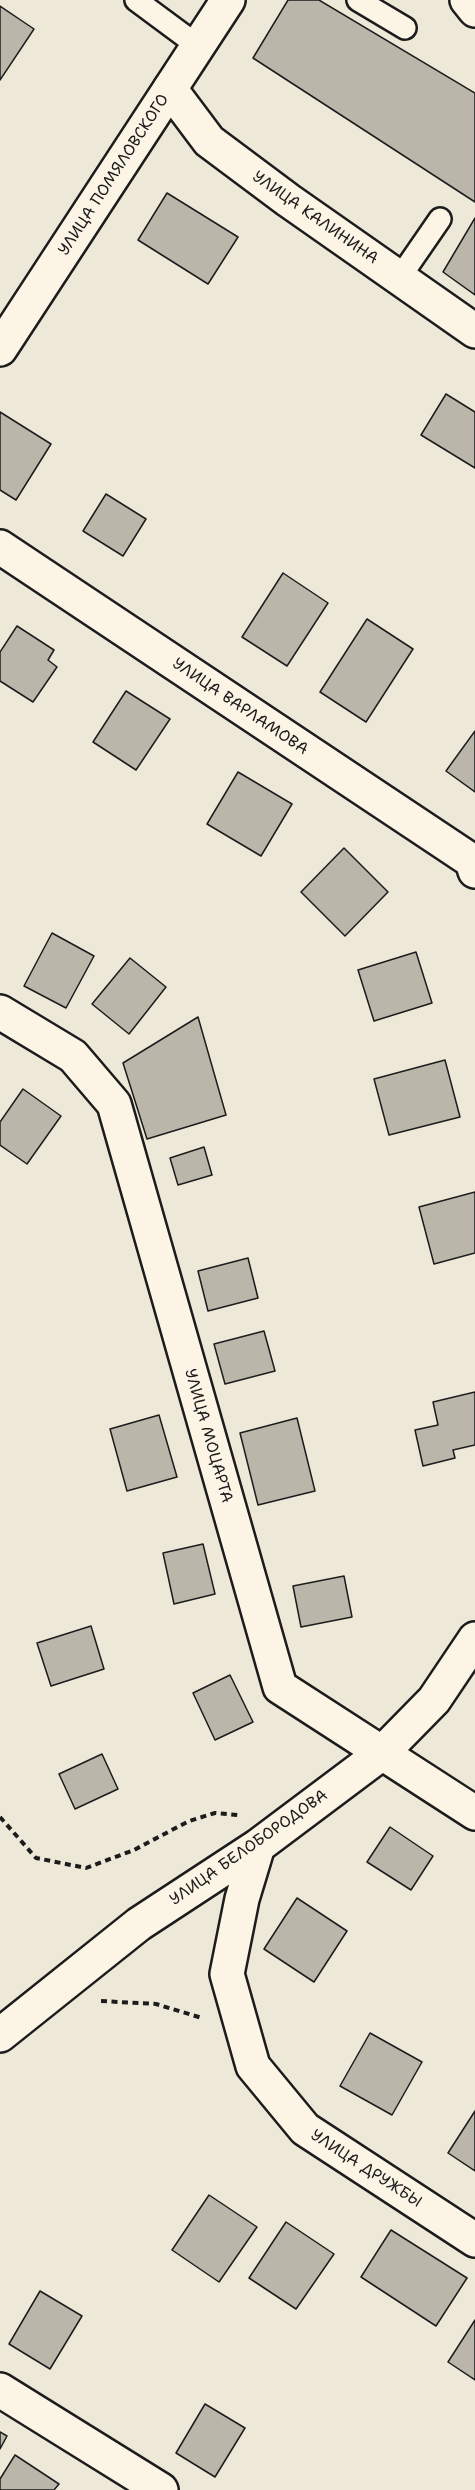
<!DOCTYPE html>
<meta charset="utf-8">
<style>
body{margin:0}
canvas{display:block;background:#eee8d9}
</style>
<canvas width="475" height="2490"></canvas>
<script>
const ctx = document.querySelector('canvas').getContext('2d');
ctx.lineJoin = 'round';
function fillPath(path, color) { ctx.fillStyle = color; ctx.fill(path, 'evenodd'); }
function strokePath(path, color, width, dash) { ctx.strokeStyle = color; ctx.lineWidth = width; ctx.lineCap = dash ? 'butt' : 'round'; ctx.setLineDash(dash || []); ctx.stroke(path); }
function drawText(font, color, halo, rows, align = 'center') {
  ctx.font = font + ' "Shantell Sans",sans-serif'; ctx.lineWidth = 4.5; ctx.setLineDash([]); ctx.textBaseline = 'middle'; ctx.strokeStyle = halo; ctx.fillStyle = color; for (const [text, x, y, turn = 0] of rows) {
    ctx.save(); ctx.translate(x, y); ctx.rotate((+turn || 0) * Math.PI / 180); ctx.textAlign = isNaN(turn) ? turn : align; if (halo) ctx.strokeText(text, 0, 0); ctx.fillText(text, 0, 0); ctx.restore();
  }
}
const building = new Path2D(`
 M288,0H319L475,93V202L253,58Z
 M0,6L34,29L0,80Z
 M167,193L238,237L208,284L138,240Z
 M475,218V295L443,272Z
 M446,394L475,412V468L421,435Z
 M0,412L51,444L16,500L0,490Z
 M106,494L146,519L123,556L83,531Z
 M283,573L328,603L287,666L242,637Z
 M367,619L413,649L366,722L320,692Z
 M17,626L54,650L48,660L57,667L33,702L0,681V652Z
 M126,691L170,719L136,770L93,742Z
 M475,731V792L446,771Z
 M238,772L292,804L261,856L207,824Z
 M344,848L388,892L345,936L301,892Z
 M52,933L94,956L66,1008L24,986Z
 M416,952L432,1003L374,1021L358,970Z
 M130,958L166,987L129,1034L92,1004Z
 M198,1017L226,1115L147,1139L123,1063Z
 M445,1060L460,1117L389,1135L374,1079Z
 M23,1089L61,1116L27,1164L0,1145V1122Z
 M204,1147L212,1175L178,1185L170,1158Z
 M475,1192V1253L434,1264L419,1207Z
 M248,1258L258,1298L208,1311L198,1271Z
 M264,1331L275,1371L225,1384L214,1344Z
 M475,1392V1445L453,1450L455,1458L423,1466L415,1430L438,1425L433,1402Z
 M159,1415L177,1477L127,1491L110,1429Z
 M297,1418L315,1491L258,1505L240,1433Z
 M203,1544L215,1594L174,1604L163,1553Z
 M344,1576L352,1617L301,1627L293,1586Z
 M91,1626L104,1669L51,1686L37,1643Z
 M230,1675L253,1722L215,1740L193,1693Z
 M102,1754L118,1789L75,1809L59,1774Z
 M390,1827L433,1856L411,1890L367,1862Z
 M297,1898L347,1931L314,1982L264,1949Z
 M370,2033L422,2062L392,2115L340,2086Z
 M475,2111V2171L448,2153Z
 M209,2195L257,2227L219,2282L172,2250Z
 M286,2222L334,2254L296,2309L249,2278Z
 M391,2230L467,2278L436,2326L361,2277Z
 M40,2291L82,2316L50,2369L9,2344Z
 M475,2320V2380L448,2362Z
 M205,2404L245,2428L215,2477L176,2453Z
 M0,2432L7,2436L0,2449Z
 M15,2455L59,2484L54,2490H0V2479Z`);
const path = new Path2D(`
 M0,1817L36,1858L86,1868L134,1850L189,1821L215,1813L238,1815
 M101,2001L156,2004L202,2018`);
const service = new Path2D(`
 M136,0L198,46
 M358,0L405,28
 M400,277L440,219`);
const minor = new Path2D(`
 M170,89L209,141L288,200L475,331
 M0,547L472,861L475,871
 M0,1012L73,1056L114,1104L280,1687L475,1813
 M258,1846L242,1899L227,1974L253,2066L305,2129L475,2240
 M0,2035L139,1924L258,1846L382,1753L434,1700L475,1639
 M0,2390L161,2490`);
const tertiary = new Path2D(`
 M467,0L475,10
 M0,349L228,0`);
const streetNames = [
 ["УЛИЦА ПОМЯЛОВСКОГО",114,175,-57],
 ["УЛИЦА КАЛИНИНА",315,218,35],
 ["УЛИЦА ВАРЛАМОВА",240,707,34],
 ["УЛИЦА МОЦАРТА",208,1436,74],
 ["УЛИЦА БЕЛОБОРОДОВА",249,1848,-35],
 ["УЛИЦА ДРУЖБЫ",366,2169,33]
];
fillPath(building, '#bab6aa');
strokePath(building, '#1c1c1c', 1.5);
strokePath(service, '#1c1c1c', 26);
strokePath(minor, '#1c1c1c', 38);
strokePath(tertiary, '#1c1c1c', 38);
strokePath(path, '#1c1c1c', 4, [6, 4.5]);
strokePath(service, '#fcf5e5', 21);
strokePath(minor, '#fcf5e5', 33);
strokePath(tertiary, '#fcf5e5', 33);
drawText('16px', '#1c1c1c', '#fcf5e5', streetNames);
</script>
